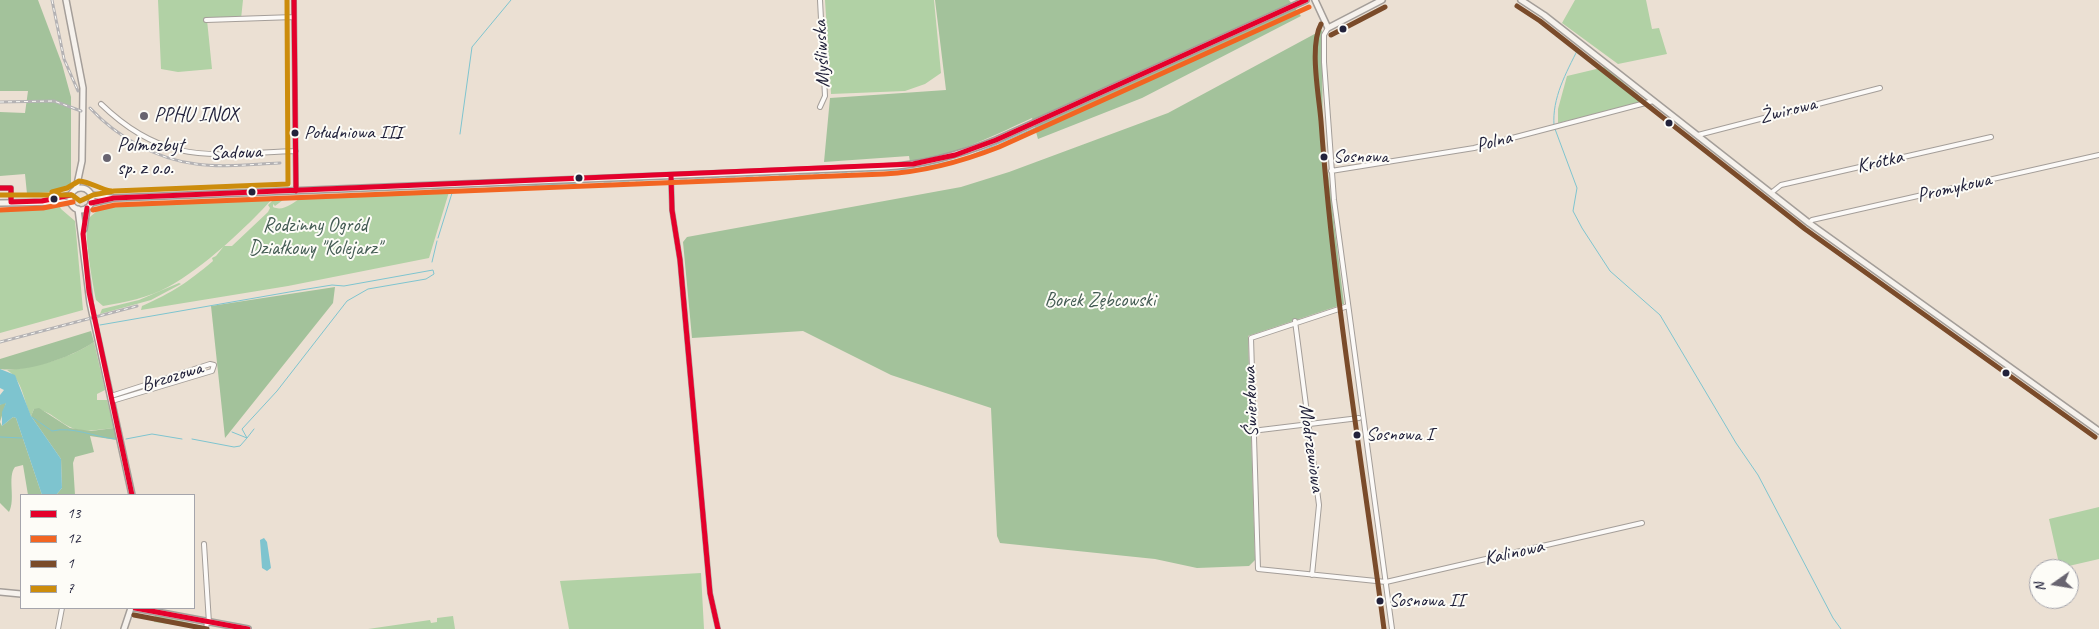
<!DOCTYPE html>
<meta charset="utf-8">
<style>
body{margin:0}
#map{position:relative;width:2099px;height:629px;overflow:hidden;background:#ebe0d3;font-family:Caveat,sans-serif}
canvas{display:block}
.legend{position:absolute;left:20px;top:494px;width:175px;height:115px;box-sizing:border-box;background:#fdfcf7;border:1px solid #a5a5ac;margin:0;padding:6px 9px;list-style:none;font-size:15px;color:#22223b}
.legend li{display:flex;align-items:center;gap:10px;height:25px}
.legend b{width:25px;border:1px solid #a5a5ac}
.north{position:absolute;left:2029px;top:559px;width:50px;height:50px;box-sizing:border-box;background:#fdfcf7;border:1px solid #a5a5ac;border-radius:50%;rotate:257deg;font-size:14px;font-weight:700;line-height:20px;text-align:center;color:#22223b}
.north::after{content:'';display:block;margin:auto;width:18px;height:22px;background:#686470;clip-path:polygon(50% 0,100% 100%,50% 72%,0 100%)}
</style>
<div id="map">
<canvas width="2099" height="629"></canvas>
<ul class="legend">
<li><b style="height:6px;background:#e4002b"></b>13</li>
<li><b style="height:6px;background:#f26522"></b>12</li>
<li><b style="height:6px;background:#7a4b2a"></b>1</li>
<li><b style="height:6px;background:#cc8c0c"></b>7</li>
</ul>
<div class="north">N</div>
</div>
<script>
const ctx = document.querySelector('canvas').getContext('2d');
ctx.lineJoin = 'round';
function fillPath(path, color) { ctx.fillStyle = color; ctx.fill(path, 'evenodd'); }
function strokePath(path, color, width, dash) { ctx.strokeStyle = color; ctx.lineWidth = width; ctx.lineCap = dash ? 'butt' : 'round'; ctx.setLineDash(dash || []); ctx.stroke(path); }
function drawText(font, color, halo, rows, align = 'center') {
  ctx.font = font + ' Caveat,sans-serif'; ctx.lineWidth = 4; ctx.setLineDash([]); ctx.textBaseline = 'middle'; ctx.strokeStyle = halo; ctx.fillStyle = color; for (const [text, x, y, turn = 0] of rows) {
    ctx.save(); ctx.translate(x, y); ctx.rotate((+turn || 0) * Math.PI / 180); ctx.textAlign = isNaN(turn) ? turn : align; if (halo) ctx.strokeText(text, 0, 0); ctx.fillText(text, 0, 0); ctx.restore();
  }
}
const green = new Path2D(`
 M158,0H243L241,19L207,20L212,69L178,72L161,69Z
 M825,0H934L941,73L925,84L905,91L831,94Z
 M1575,0H1646L1652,29L1659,28L1667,54L1618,64L1562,23Z
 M1605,67L1644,100V103L1558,123V109L1567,76Z
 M449,192L429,258L288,286L141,310L142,306C173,292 187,283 213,261L212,258L216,256L224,246H232L268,212L270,208L268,205L277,196L287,197L275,206L273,204V207C283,212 293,203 302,197Z
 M273,198C246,228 203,268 168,287C148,298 125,302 103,306L96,300C93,285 83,231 88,220C91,214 99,212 100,205Z
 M60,207L61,209L75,221L83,310L0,333V209Z
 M179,283L181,284L151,300L100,314L102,309L139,300Z
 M94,342L105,390L97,394V400H107L114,428C101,429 83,434 70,427C57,421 50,410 34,409L31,416C23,400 23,380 7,370C37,367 68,359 94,342Z
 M2099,507V559L2060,568L2049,519Z
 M701,573L704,629H569L560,581Z
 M155,615L203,626V629L154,622Z
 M453,616L455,629H368L430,620L431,623L437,622V618Z`);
const forest = new Path2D(`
 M0,0H38L62,64L71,97V183L63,191L27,194L25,174L0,176V112L25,113L28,91H0Z
 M935,0H1289L1301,16L1142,98L1038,139L1032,118C993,136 953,156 910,162L909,156L824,162L830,98L946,90Z
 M1322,30L1323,167L1328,173L1344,304L1248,336L1255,560L1249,566L1197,568L1155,559L1000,543L997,536L991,408L891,375L803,331L692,338L683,242L687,237L961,187L1009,172L1168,113Z
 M335,287L333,303L225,438L211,306Z
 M91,331L94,342C72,357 27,373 0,369V359Z
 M4,402L6,403L0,422L2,426L13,417L16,418L42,495H28L23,465L15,467C7,477 16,499 9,512L0,503V405Z
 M39,408L70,428L91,431L114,428L117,440L90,436L94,452L75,457L73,463L75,495H56L62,488L61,459L31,416L34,409Z`);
const water = new Path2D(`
 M0,369L15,375L31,416L61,459L62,488L56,495H42L16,418L13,417L2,426V412L6,403L0,405V395L4,390L0,388Z
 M264,538L267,542L271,568L267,571L262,568L260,540Z`);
const stream = new Path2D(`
 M1554,125C1552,98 1566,73 1578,49
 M1555,129L1577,188L1573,211L1582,228L1610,271L1660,315L1736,443L1758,475L1833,618L1841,629
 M460,134L472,47L511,0
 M867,171L915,169L965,158L1051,121
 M842,172H847
 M851,172L863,171
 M825,173L838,172
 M799,174H810
 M814,174L819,173
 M779,175H786
 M746,176H753
 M759,176L770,175
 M726,177H735
 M695,178H704
 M712,178L719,177
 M680,179H687
 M620,181H629
 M636,181L643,180
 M604,182H611
 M432,190H450L452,193L459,190L579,183
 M438,238L452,193
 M432,262L437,241
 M100,325L295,291L332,285L344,286L433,270L434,274L426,279L368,289L347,301L277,391L242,429L247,438L240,446L234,447L192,439
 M32,417L52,431C73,426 94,437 115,439
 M232,432L247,438L254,429
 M0,437L23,438
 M126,439L152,434L182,439`);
const street = new Path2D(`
 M294,0L296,191
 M820,0L825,96L820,107
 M206,20L294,17
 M1328,28L1324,35V62L1334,200L1392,629
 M101,104C166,167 213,154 296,151
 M1698,135L1880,88
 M1331,171L1474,148L1653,101
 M671,175L672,210L680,260L710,593L718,629
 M0,188H11V202
 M1771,193L1781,185L1991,137
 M1809,223L1812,220L2099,155
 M1348,306L1251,338L1258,569L1386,582L1642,523
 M1295,321L1319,505L1312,575
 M111,396L210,364L214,365L212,371L112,401
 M1252,431L1359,418
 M204,544L209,623
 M58,629L62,608
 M206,629L207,622`);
const secondary = new Path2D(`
 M66,0L83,88L82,161L76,189
 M1315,0L1328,28L1382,0
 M1521,0L1544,15L1809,223L2099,431
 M70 199a11 11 0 1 1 22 0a11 11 0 1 1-22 0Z
 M92,195L111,198
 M54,199L71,195
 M0,203L71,202
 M91,203L114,198L884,167C924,165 959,155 996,140L1306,0
 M78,209L90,303L132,495
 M84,229L87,208
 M0,592L21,594
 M135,608L248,629
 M124,629L131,608`);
const rail = new Path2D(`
 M52,0L64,59L78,91
 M0,102L54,101L81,111
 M90,108C117,137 156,159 196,164C224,168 253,164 280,163
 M0,342L137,306`);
const bus1 = new Path2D(`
 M294,0L296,191
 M671,175L672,210L680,260L710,593L718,629
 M0,188H11V202L42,201L71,195
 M91,203L114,198L913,164L955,155L996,140L1306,0
 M87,208L83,234L89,292L132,495
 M135,608L248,629`);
const bus2 = new Path2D(`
 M0,210L43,208L73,202
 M93,210L115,205L884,174C924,172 961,162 999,147L1309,7`);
const bus3 = new Path2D(`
 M1517,6L1540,21L1805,229L2095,437
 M1321,24C1309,46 1319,96 1321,121C1333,291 1362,460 1384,629
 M1331,35L1385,7
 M134,615L207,629`);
const bus4 = new Path2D(`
 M52,192L67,188L79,181C91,182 99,189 111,191
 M0,195H72L80,201L93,195L114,191L288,184L287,0`);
const markers = [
 [1343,29,4.5,"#22223b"],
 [144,116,5,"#686470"],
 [1669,123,4.5,"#22223b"],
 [295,133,4.5,"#22223b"],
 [1324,157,4.5,"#22223b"],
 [107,158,5,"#686470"],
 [579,178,4.5,"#22223b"],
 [252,192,4.5,"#22223b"],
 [54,199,4.5,"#22223b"],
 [2006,373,4.5,"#22223b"],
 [1357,435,4.5,"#22223b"],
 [1380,601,4.5,"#22223b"]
];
const busNames = [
 ["Południowa III",304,133],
 ["Sosnowa",1333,157],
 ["Sosnowa I",1366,435],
 ["Sosnowa II",1389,601]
];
const streetNames = [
 ["Myśliwska",822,54,-93],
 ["Żwirowa",1788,111,-14],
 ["Polna",1494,142,-15],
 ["Sadowa",236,153,-2],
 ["Krótka",1880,162,-13],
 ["Promykowa",1954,188,-13],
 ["Brzozowa",172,377,-17],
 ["Świerkowa",1251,402,-92],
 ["Modrzewiowa",1311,448,82],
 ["Kalinowa",1514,553,-13]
];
const poiNames = [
 ["PPHU INOX",154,116],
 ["Polmozbyt",117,146],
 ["sp. z o.o.",117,169]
];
const parkNames = [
 ["Rodzinny Ogród",315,226],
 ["Działkowy \"Kolejarz\"",315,249],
 ["Borek Zębcowski",1100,301]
];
fillPath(green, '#b1d1a5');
fillPath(forest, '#a3c29b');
fillPath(water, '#7ec4cf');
strokePath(stream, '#7ec4cf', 1);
strokePath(street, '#a49e99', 6);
strokePath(secondary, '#a49e99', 8);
strokePath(street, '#fcfaf8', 4);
strokePath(secondary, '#f6f2ed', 5);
strokePath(rail, '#b4b2b4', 3);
strokePath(rail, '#fdfcf7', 1, [4]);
strokePath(bus1, '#e4002b', 5);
strokePath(bus2, '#f26522', 5);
strokePath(bus3, '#7a4b2a', 5);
strokePath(bus4, '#cc8c0c', 5);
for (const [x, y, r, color] of markers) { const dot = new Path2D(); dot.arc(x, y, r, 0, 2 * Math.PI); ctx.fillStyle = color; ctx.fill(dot); strokePath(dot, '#fdfcf7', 2); }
drawText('19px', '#22223b', '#fdfcf7', busNames, 'left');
drawText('20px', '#22223b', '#fdfcf7', streetNames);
drawText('20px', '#22223b', '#fdfcf7', poiNames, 'left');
drawText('20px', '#435b53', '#fdfcf7', parkNames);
</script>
